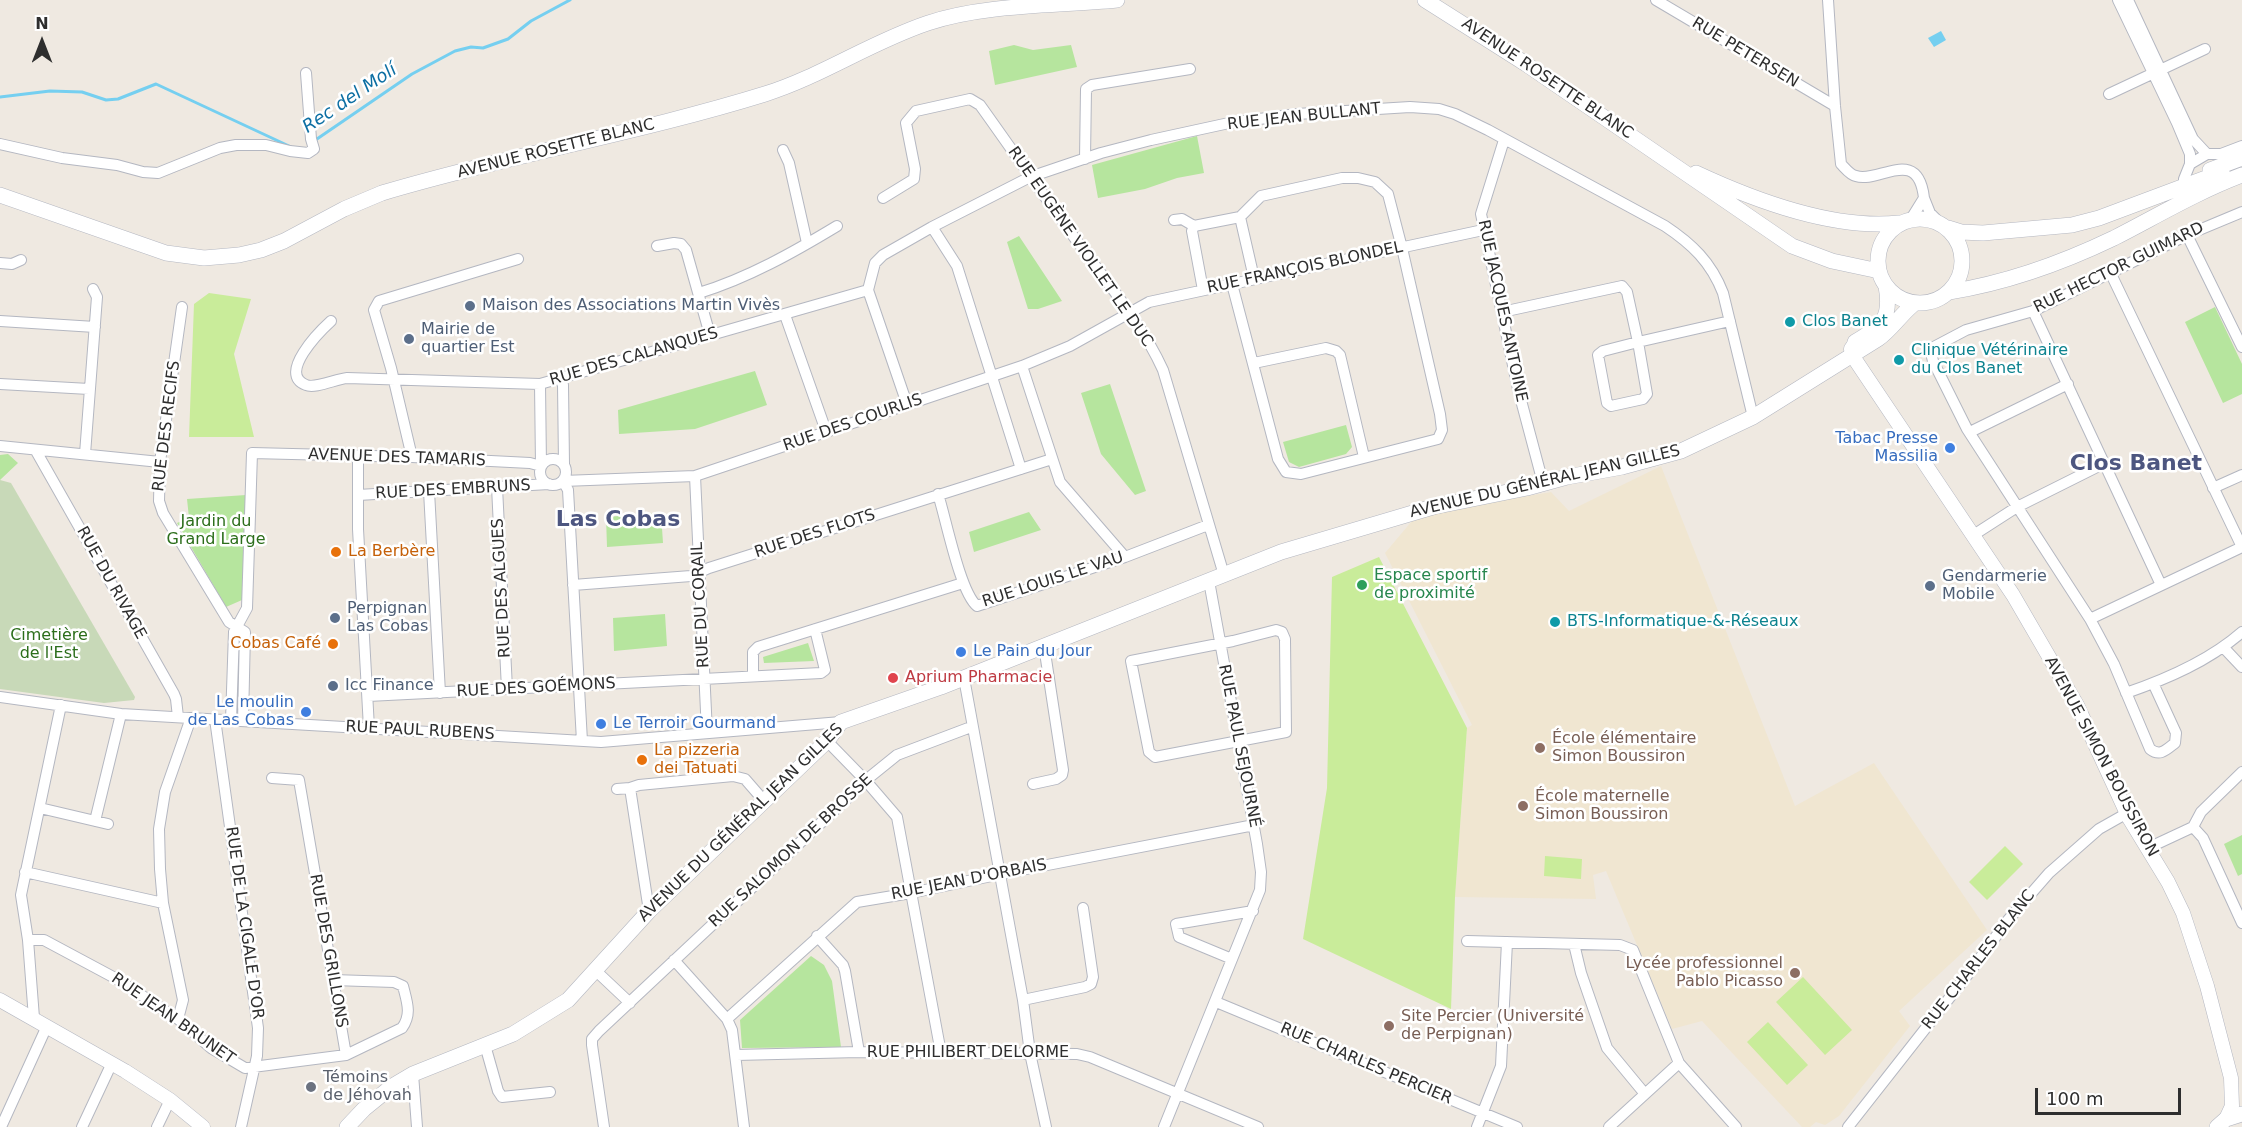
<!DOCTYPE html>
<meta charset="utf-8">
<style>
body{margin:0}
#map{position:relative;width:2242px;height:1127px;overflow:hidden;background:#efe9e1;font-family:"DejaVu Sans",sans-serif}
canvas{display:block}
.north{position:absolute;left:12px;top:12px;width:60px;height:60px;-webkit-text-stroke:4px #fff;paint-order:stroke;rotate:0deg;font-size:16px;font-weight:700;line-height:24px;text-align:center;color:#2e2e2e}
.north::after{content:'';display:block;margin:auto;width:21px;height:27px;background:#2e2e2e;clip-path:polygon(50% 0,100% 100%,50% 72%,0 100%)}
.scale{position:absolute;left:2035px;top:1088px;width:146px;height:27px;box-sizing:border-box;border:3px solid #2e2e2e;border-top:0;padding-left:8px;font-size:18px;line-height:21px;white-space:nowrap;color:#2e2e2e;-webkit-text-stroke:4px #fff;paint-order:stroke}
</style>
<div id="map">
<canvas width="2242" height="1127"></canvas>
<div class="north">N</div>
<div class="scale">100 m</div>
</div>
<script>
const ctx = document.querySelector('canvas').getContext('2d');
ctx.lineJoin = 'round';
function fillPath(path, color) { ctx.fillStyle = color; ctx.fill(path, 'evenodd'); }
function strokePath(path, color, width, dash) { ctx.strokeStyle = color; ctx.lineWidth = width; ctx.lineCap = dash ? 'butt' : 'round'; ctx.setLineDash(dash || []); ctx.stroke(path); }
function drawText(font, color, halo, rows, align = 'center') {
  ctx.font = font + ' "DejaVu Sans",sans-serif'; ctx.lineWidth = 5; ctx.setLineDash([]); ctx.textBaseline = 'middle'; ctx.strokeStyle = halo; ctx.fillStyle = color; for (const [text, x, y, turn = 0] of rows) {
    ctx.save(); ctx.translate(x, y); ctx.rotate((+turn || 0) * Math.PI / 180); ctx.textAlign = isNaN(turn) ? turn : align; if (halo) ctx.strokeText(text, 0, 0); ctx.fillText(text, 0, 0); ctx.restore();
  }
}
const education = new Path2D(`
 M1661,466L1795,806L1874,763L1987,930L1899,1011L1910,1026L1839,1116L1825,1125L1816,1122L1810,1127H1802L1702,1021L1672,1029L1606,871L1593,875L1596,899L1455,897L1467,728L1472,725L1385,553L1417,515L1551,492L1569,511Z`);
const green = new Path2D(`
 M1014,45L1033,50L1071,45L1077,67L995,85L989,51Z
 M1197,136L1204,173L1177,178L1145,189L1098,198L1092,165Z
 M1019,236L1062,301L1038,309H1028L1007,242Z
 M2215,307L2242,364V394L2223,403L2185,322Z
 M755,371L767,405L695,429L619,434L618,410Z
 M1110,384L1146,491L1135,495L1101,454L1081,393Z
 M1346,425L1352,447L1346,454L1299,467L1289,462L1283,442Z
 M8,454L18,463L0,480V455Z
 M246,495L242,600L226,607L177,523L189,518L187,499Z
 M1029,512L1041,530L974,552L969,532Z
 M661,513L663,543L607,547L606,517Z
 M665,614L667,646L614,651L613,618Z
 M808,643L814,661L764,663L763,657Z
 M2242,835V874L2238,876L2224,844Z
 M811,956L824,965L832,981L841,1047L742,1048L740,1020Z`);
const cemetery = new Path2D(`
 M0,480L11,483L135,697L134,700L104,703L0,689Z`);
const pitch = new Path2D(`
 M209,293L251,299L234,354L254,437H189L194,304Z
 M1379,557L1467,728L1455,897L1451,1009L1303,939L1327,788L1332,577Z
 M2005,846L2023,864L1987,900L1969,882Z
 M1545,856L1582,859L1581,879L1544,876Z
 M1803,977L1852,1030L1825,1055L1776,1002Z
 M1768,1022L1808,1065L1787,1085L1747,1042Z`);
const water = new Path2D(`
 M1941,31L1946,40L1934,47L1928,38Z`);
const stream = new Path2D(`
 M0,97L50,91L82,92L106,100L118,99L156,84L289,146
 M314,141L412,74L455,51L471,47L483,48L508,39L531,21L570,0`);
const minor = new Path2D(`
 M1656,0L1835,106
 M1828,0L1835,106L1841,164C1845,168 1850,175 1856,176C1878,184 1918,145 1924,198
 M2118,0L2177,123L2190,154V164
 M2128,0L2193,139L2207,154
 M2109,94L2205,49
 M1504,140L1481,214L1518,389L1543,483
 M0,144L62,158L117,165L143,172L158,173L220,148L236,145H266L290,151L308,153L314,149L311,139L306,73
 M783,150L789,163L807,243
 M1085,159L1086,89L1092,85L1190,69
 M2184,179L2190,164L2207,154H2221L2242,146
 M883,198L914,179L915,169L906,123L916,111L970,99L980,105C1013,151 1045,198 1079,244C1109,285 1142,324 1163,370L1224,575
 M1911,219L1924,198L1930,213L1939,222
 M1174,220L1182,219L1194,226
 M932,227L957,266L1021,469
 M2187,235L2242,347
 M657,246L674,243L681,244L686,250L710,335
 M0,263L12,264L21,260
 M2111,274L2242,547
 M1232,284L1278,459L1286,472L1301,474L1438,439L1442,430L1440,414L1402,248L1388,194L1375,182L1358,178H1342L1261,196L1240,217
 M1203,290L1192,231L1194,226L1240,217L1254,278
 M699,293C748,278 794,252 837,226
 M182,307L160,462L159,501L163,513L229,622L245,632L243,721
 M2033,311L2161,585
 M1502,312L1622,286L1627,292L1638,342L1730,321
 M785,315L826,431
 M0,321L95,327
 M331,321C320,331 277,374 306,385C315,389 336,379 347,378L540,384L868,290
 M1638,342L1647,394L1643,399L1611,406L1607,403L1598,355L1603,351Z
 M1254,363L1326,348L1336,351L1340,355L1364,457
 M1022,366L1060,482L1125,557
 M560,379L563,385L564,464
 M0,384L89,389
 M907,404L868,290L875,263L883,255L932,227L1030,177L1101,153L1151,140L1229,123L1297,114L1410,107L1439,109L1455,114L1488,130L1665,226C1692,244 1711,262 1723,293L1753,417
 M1970,432L2068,384
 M0,446L160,462
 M36,451L174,694L176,699L178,717
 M85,454L97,297L93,289
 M358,457V529L369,728
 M412,457L391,368L374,310L379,301L518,259
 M540 472a13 13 0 1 1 26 0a13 13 0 1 1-26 0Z
 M695,476L707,733
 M497,487L507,689
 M2213,488L2242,475
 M429,491L440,693
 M938,494C946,519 960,592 977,606L1125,557L1208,525
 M358,495L549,484
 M1972,536L2017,507L2105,463
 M573,585L691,576L709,568L1052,459
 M2090,619L2242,547
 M1276,630L1282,632L1285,639L1286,732L1155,757L1149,752L1131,661L1233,641Z
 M2224,648L2242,667
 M753,675V652L758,647L963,583
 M964,678L1023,1000L1030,1053L1046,1127
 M2153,683L2176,733L2175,743C2166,750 2160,757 2150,749L2114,664L2090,619L1967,429L1933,361L1930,349L1966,330L2033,311L2187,235L2242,212
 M2126,693C2167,679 2209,661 2242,632
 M368,696L821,673L825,670L815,629
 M0,697L121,714L601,742L841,722
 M215,719L258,1028L257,1056L241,1127
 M231,720L234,632L247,608L252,453L412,457L530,463L541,466L540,384
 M582,741L568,490L563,481L695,476L1022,366L1070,346L1149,302L1483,230
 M827,741L866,781L897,817L941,1053
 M1033,784L1056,779L1062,775L1063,770L1044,646
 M617,789L630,788
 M40,808L108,824
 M95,821L121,714
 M2193,827L2203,838L2242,923
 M2148,848L2193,827L2201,812L2242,772
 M25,872L163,903
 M649,911L630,788L639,785L733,776L745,779L765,802
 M817,936L843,965L845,971L859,1052
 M28,940H44L115,978L178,1019L211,1048L245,1068L346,1055L299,780L272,778
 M1467,941L1620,945L1633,950L1679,1063L1736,1127
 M1574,944L1581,973L1607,1048L1645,1094
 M1232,959L1179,937L1176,924L1253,911
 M674,960L727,1019L732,1030L744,1127
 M595,970L630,1003
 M333,980L394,982L403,986C407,1002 412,1014 402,1028L346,1055
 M1023,1000L1085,987L1091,984L1093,977L1083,908
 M1216,1002L1517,1127
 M34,1018L28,940L21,895L61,705
 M178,1019L183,1000L163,903L160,869L159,829L165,792L191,718
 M727,1019L857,902L911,893L1006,873L1254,825
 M485,1045L498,1091L502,1097L550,1092
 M736,1055L859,1052L1077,1054L1090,1057L1258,1127
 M413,1074L417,1127
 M1,1127L47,1026
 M82,1127L111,1065
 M157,1127L170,1100
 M604,1127L592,1045V1039L599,1031L871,776L897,755L971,727
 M1164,1127L1260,890L1261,872L1257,844L1209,581
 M1477,1127L1501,1066L1507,942
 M1609,1127L1679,1063
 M1848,1127L1969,973L2008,920L2049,873L2099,829L2122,816L2126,809`);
const tertiary = new Path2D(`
 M1853,346L1851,349L1852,355L2013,595L2077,705L2129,818L2168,882L2183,913L2207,986L2231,1078L2232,1106L2226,1119
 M0,1000L125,1071L170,1100L203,1127`);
const secondary = new Path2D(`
 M1425,0L1526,64L1792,246L1832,261L1879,271
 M2210,170L2242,158
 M1696,173C1756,201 1833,230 1899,223
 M0,195L166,253L204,258L239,255L261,250L284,241L344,209L382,193C509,155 639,133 765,94C822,76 871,42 928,23C984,4 1057,6 1117,0
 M1878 261a42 42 0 1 1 84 0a42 42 0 1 1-84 0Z
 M1948,228L1961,232L1983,233L2072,225L2099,218L2222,172
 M1949,292C2006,283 2062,263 2114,238C2157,216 2197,192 2242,175
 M1855,342C1882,326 1892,319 1886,286
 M347,1127L364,1109L391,1087L413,1074L513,1034L568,1000L649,911L827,741L841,722L941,687L1281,552L1433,507L1527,488L1567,477L1622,467L1681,451L1753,417L1878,339C1892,329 1901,314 1915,303
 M2217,1127L2226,1119L2242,1114`);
const markers = [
 [470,306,6,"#5c6f8a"],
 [1790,322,6,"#0f9aa8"],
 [409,339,6,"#5c6f8a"],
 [1899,360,6,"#0f9aa8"],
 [1950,448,6,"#3f7fe0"],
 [336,552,6,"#e8710a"],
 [1362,585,6,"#2e9e5b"],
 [1930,586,6,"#5c6f8a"],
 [335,618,6,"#5c6f8a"],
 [1555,622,6,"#0f9aa8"],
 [333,644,6,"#e8710a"],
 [961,652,6,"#3f7fe0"],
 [893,678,6,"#e0444e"],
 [333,686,6,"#5c6f8a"],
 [306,712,6,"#3f7fe0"],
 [601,724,6,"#3f7fe0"],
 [1540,748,6,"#8d6e63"],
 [642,760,6,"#e8710a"],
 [1523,806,6,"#8d6e63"],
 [1795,973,6,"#8d6e63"],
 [1389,1026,6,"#8d6e63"],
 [311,1087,6,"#6b7280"]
];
const streetNames = [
 ["RUE PETERSEN",1745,53,31],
 ["AVENUE ROSETTE BLANC",1547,79,34],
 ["RUE JEAN BULLANT",1304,117,-6],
 ["AVENUE ROSETTE BLANC",556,149,-14],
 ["RUE EUGÈNE VIOLLET LE DUC",1080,247,55],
 ["RUE FRANÇOIS BLONDEL",1305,268,-12],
 ["RUE HECTOR GUIMARD",2119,268,-26],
 ["RUE JACQUES ANTOINE",1502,311,78],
 ["RUE DES CALANQUES",634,357,-16],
 ["RUE DES COURLIS",853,423,-19],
 ["RUE DES RECIFS",167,426,-83],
 ["AVENUE DES TAMARIS",397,458,2],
 ["AVENUE DU GÉNÉRAL JEAN GILLES",1545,482,-13],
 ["RUE DES EMBRUNS",453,490,-3],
 ["RUE DES FLOTS",815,534,-18],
 ["RUE LOUIS LE VAU",1053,580,-18],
 ["RUE DU RIVAGE",111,583,61],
 ["RUE DES ALGUES",502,588,-93],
 ["RUE DU CORAIL",701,605,-93],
 ["RUE DES GOÉMONS",536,688,-3],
 ["RUE PAUL RUBENS",420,731,3],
 ["RUE PAUL SEJOURNÉ",1239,746,79],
 ["AVENUE SIMON BOUSSIRON",2101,757,62],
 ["AVENUE DU GÉNÉRAL JEAN GILLES",741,823,-44],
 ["RUE SALOMON DE BROSSE",791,851,-43],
 ["RUE JEAN D'ORBAIS",969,880,-11],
 ["RUE DE LA CIGALE D'OR",244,923,82],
 ["RUE DES GRILLONS",328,951,80],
 ["RUE CHARLES BLANC",1979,960,-52],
 ["RUE JEAN BRUNET",173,1019,35],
 ["RUE PHILIBERT DELORME",968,1053],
 ["RUE CHARLES PERCIER",1366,1064,23]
];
const serviceNames = [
 ["Maison des Associations Martin Vivès",482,306],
 ["Mairie de",421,330],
 ["quartier Est",421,348],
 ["Gendarmerie",1942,577],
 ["Mobile",1942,595],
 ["Perpignan",347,609],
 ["Las Cobas",347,627],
 ["Icc Finance",345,686]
];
const cultureNames = [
 ["Clos Banet",1802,322],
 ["Clinique Vétérinaire",1911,351],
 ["du Clos Banet",1911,369],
 ["BTS-Informatique-&-Réseaux",1567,622]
];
const shopNames = [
 ["Tabac Presse",1938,439],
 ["Massilia",1938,457],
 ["Le Pain du Jour",973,652,"left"],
 ["Le moulin",294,703],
 ["de Las Cobas",294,721],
 ["Le Terroir Gourmand",613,724,"left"]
];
const parkNames = [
 ["Jardin du",216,522],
 ["Grand Large",216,540],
 ["Cimetière",49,636],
 ["de l'Est",49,654]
];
const foodNames = [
 ["La Berbère",348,552],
 ["Cobas Café",321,644,"right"],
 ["La pizzeria",654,751],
 ["dei Tatuati",654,769]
];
const leisureNames = [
 ["Espace sportif",1374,576],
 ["de proximité",1374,594]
];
const healthNames = [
 ["Aprium Pharmacie",905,678]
];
const educationNames = [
 ["École élémentaire",1552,739],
 ["Simon Boussiron",1552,757],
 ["École maternelle",1535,797],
 ["Simon Boussiron",1535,815],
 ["Lycée professionnel",1783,964,"right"],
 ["Pablo Picasso",1783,982,"right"],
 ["Site Percier (Université",1401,1017],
 ["de Perpignan)",1401,1035]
];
const worshipNames = [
 ["Témoins",323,1078],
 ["de Jéhovah",323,1096]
];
const waterNames = [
 ["Rec del Molí",350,99,-34]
];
const districtNames = [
 ["Clos Banet",2136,464],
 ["Las Cobas",618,520]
];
fillPath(education, '#f0e6d1');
fillPath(green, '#b6e59e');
fillPath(cemetery, '#c8d9b8');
fillPath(pitch, '#c9ec9a');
fillPath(water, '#75cff0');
strokePath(stream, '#75cff0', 3);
strokePath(minor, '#b4b7c1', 12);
strokePath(tertiary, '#b4b7c1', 15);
strokePath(secondary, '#b4b7c1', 16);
strokePath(minor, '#fff', 10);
strokePath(tertiary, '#fff', 14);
strokePath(secondary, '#fff', 15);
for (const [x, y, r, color] of markers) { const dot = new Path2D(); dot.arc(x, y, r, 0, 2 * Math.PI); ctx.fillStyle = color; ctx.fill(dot); strokePath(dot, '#fff', 2); }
drawText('16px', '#2e2e2e', '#fff', streetNames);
drawText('16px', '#4e5e75', '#fff', serviceNames, 'left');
drawText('16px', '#0d838f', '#fff', cultureNames, 'left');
drawText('16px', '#366cbe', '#fff', shopNames, 'right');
drawText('16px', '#2c6e1b', '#fff', parkNames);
drawText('16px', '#c56008', '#fff', foodNames, 'left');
drawText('16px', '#27864d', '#fff', leisureNames, 'left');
drawText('16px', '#be3a42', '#fff', healthNames, 'left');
drawText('16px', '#785e54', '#fff', educationNames, 'left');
drawText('16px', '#5b616d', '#fff', worshipNames, 'left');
drawText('italic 18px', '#0d6fa3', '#fff', waterNames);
drawText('bold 22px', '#4d5680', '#fff', districtNames);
</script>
